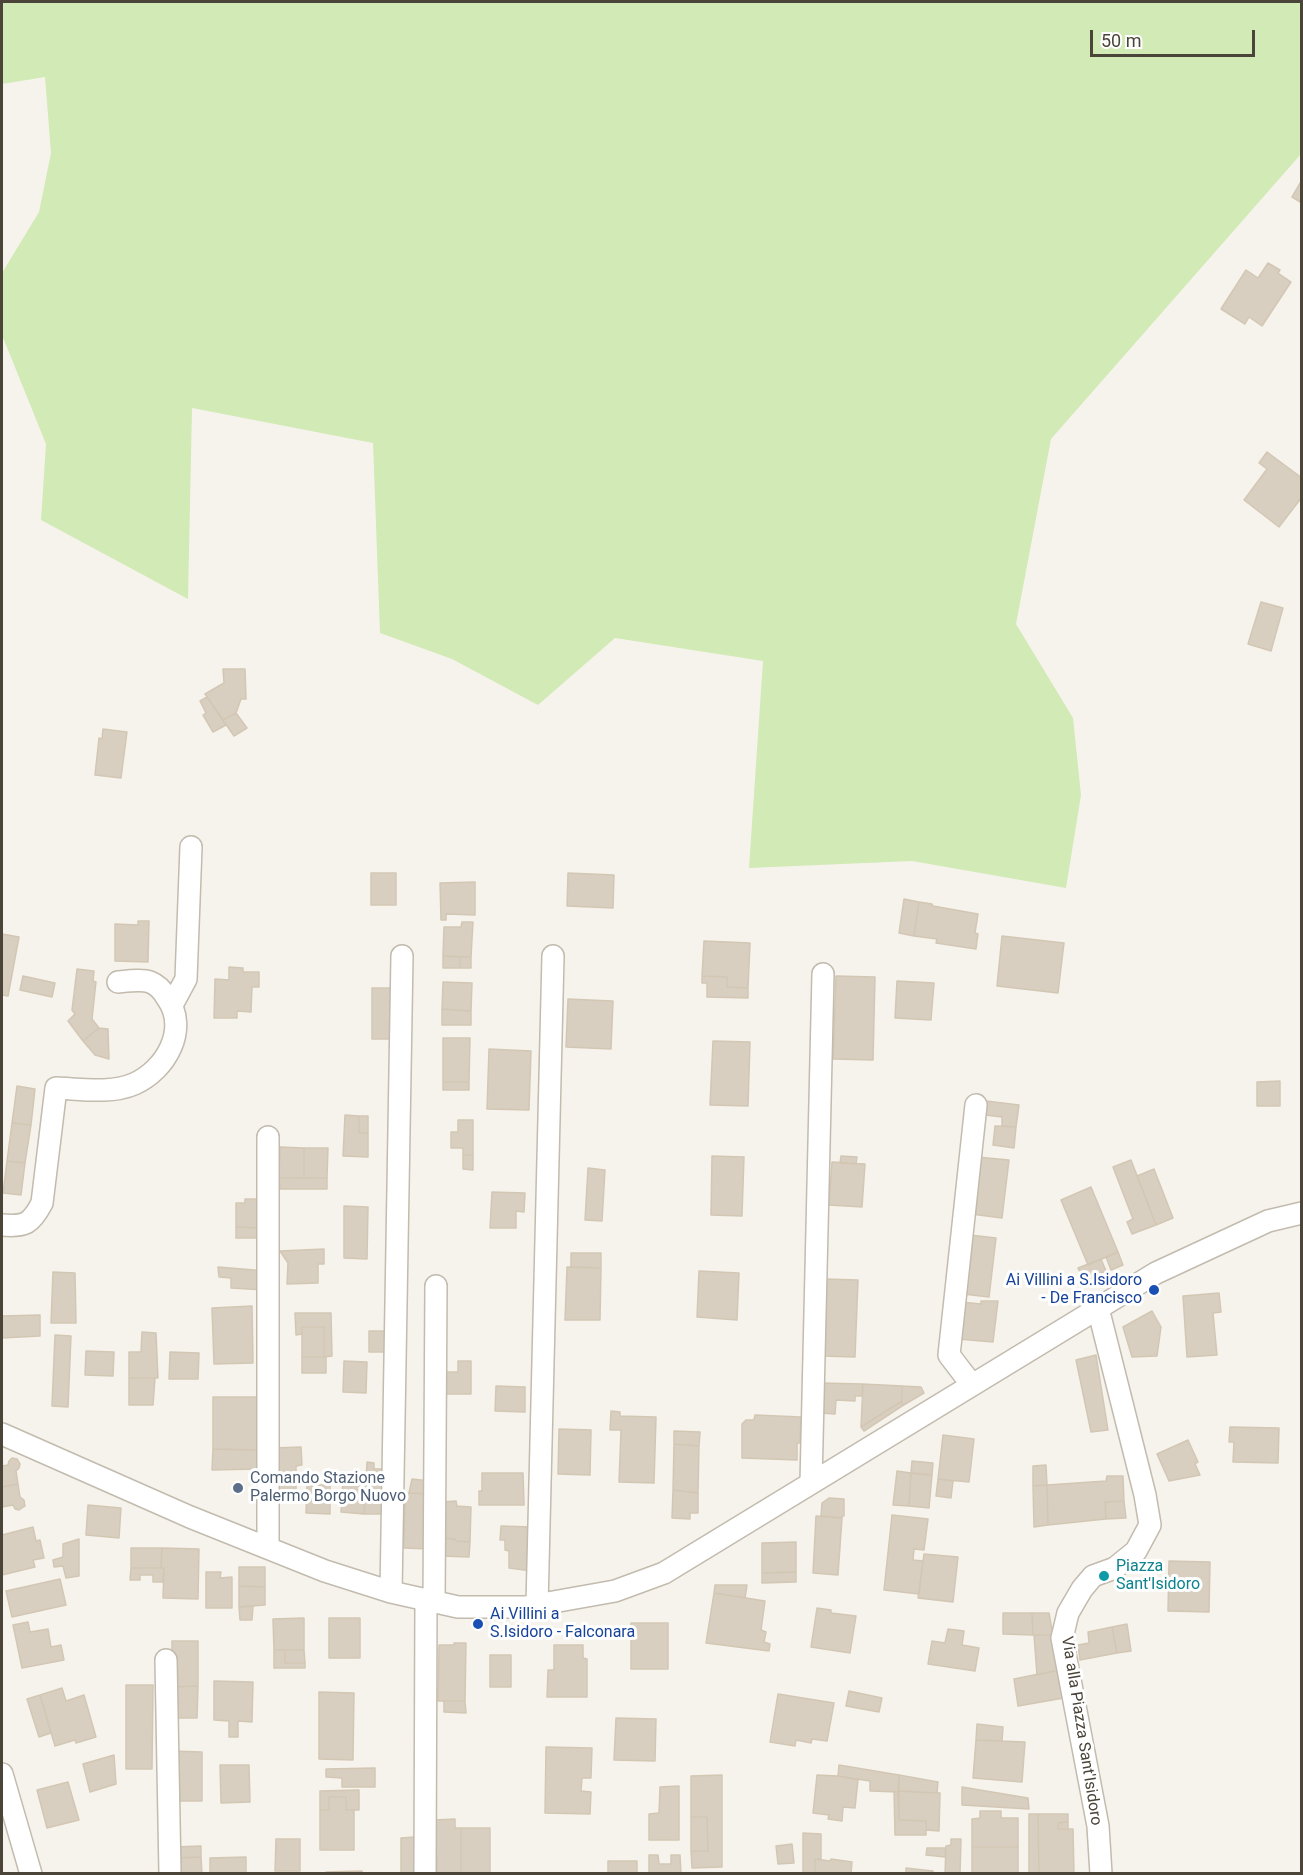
<!DOCTYPE html>
<style>
body{margin:0}
#map{position:relative;width:1303px;height:1875px;overflow:hidden;background:#f6f3ec;font-family:Roboto,sans-serif}
canvas{display:block}
.frame{position:absolute;inset:0;border:3px solid #4b4439;pointer-events:none}
.scale{position:absolute;left:1090px;top:30px;width:165px;height:27px;box-sizing:border-box;border:3px solid #4b4439;border-top:0;padding-left:8px;font-size:18px;line-height:21px;white-space:nowrap;color:#4b4439;-webkit-text-stroke:4px #fff;paint-order:stroke}
</style>
<div id="map">
<canvas width="1303" height="1875"></canvas>
<div class="frame"></div>
<div class="scale">50 m</div>
</div>
<script>
const ctx = document.querySelector('canvas').getContext('2d');
ctx.lineJoin = 'round';
function fillPath(path, color) { ctx.fillStyle = color; ctx.fill(path, 'evenodd'); }
function strokePath(path, color, width, dash) { ctx.strokeStyle = color; ctx.lineWidth = width; ctx.lineCap = dash ? 'butt' : 'round'; ctx.setLineDash(dash || []); ctx.stroke(path); }
function drawText(font, color, halo, rows, align = 'center') {
  ctx.font = font + ' Roboto,sans-serif'; ctx.lineWidth = 6; ctx.setLineDash([]); ctx.textBaseline = 'middle'; ctx.strokeStyle = halo; ctx.fillStyle = color; for (const [text, x, y, turn = 0] of rows) {
    ctx.save(); ctx.translate(x, y); ctx.rotate((+turn || 0) * Math.PI / 180); ctx.textAlign = isNaN(turn) ? turn : align; if (halo) ctx.strokeText(text, 0, 0); ctx.fillText(text, 0, 0); ctx.restore();
  }
}
const green = new Path2D(`
 M2,2H1301V154L1051,439L1016,624L1073,718L1081,795L1066,888L912,861L749,868L763,661L615,638L538,705L452,659L380,633L373,443L192,408L188,599L41,520L46,444L2,335V273L39,212L51,153L45,77L2,84Z`);
const building = new Path2D(`
 M1302,180V203L1292,197Z
 M1268,263L1280,270L1278,273L1291,282L1262,326L1249,317L1245,324L1221,309L1246,270L1258,278Z
 M1267,452L1302,478V497L1279,527L1244,500L1267,469L1259,463Z
 M1261,602L1283,608L1271,651L1248,644Z
 M223,669H245L246,699H241L236,713L223,720L205,694L224,683Z
 M207,697L226,725L213,732L203,715L206,713L200,701Z
 M236,713L247,728L234,736L223,720Z
 M103,729L127,732L121,778L95,775L99,738L102,739Z
 M371,873H396V905H371Z
 M568,873L614,875L613,908L567,906Z
 M475,882V915L446,914V920H441L440,883Z
 M904,899L919,902L914,936L899,933Z
 M919,902L932,904L933,906L978,914L975,933L978,934L976,949L936,943L937,939L914,936Z
 M138,921H149L148,962L115,961V924L138,925Z
 M462,922H473L471,957L443,956L444,927H461Z
 M2,934L19,937L8,996L2,995Z
 M1002,936L1064,943L1058,993L997,986Z
 M704,941L750,943L748,988L727,987V977L702,976Z
 M443,956L460,957V968H443Z
 M460,957H471V968H460Z
 M229,967L243,968V972H259V987H252L251,1012L237,1011V1018H214L215,979L229,980Z
 M77,969L94,971L93,981L96,982L92,1019L99,1028L83,1041L68,1021L75,1014L72,1010Z
 M23,976L55,983L52,997L20,990Z
 M702,976L727,977V987L748,988V998L707,997V983H702Z
 M836,976L875,977L873,1060L833,1059Z
 M897,981L934,983L931,1020L895,1018Z
 M443,982L472,983L471,1011L442,1009Z
 M372,988H395V1039H372Z
 M568,999L613,1001L611,1049L566,1047Z
 M442,1009L471,1011V1025H442Z
 M99,1028L108,1029L109,1059L95,1055L83,1041Z
 M443,1038H470L469,1082H443Z
 M713,1041L750,1042L748,1106L710,1105Z
 M489,1049L531,1051L529,1110L487,1109Z
 M1280,1081V1106H1257V1082Z
 M443,1082H469V1090H443Z
 M17,1086L35,1089L31,1125L12,1123Z
 M986,1101L1019,1105L1016,1127L1002,1126V1117L985,1115Z
 M345,1115L359,1116V1133H368V1157L343,1156Z
 M359,1116H368V1133H359Z
 M458,1120H473V1155H463V1148H451V1132H458Z
 M12,1123L31,1125L25,1163L7,1161Z
 M995,1126L1016,1127L1014,1148L993,1145Z
 M280,1147L304,1148V1178H279Z
 M304,1148H328L327,1178H304Z
 M463,1155H473V1170L463,1169Z
 M712,1156L744,1157L742,1216L711,1215Z
 M841,1156L857,1157L856,1164L840,1163Z
 M977,1157L1009,1160L1002,1218L971,1214Z
 M1131,1160L1156,1225L1132,1234L1127,1222L1133,1219L1113,1167Z
 M7,1161L25,1163L21,1195L3,1193Z
 M832,1162L865,1164L862,1207L829,1205Z
 M588,1168L605,1170L602,1221L585,1220Z
 M1154,1169L1173,1218L1156,1225L1137,1176Z
 M279,1178H327V1189H280Z
 M1091,1187L1118,1252L1088,1265L1061,1200Z
 M492,1192L525,1193L524,1212L516,1211V1228H490Z
 M245,1199H257V1212H262V1228L236,1227V1203H245Z
 M344,1206L368,1207L367,1259L344,1258Z
 M236,1227L262,1228V1238H236Z
 M970,1235L996,1238L989,1297L963,1294Z
 M324,1249V1264H318V1283L287,1284L288,1263L280,1251Z
 M1118,1252L1123,1265L1111,1270L1106,1257Z
 M571,1253H601V1268L571,1267Z
 M1101,1259L1106,1271L1084,1281L1078,1268Z
 M218,1267L266,1271L265,1290L231,1288V1278L219,1277Z
 M567,1267L601,1268L600,1320H565Z
 M699,1271L739,1273L737,1320L697,1317Z
 M53,1272L75,1273L76,1323H51Z
 M826,1279L858,1280L855,1357L822,1356Z
 M1219,1293L1221,1312L1213,1313L1217,1355L1187,1357L1183,1296Z
 M981,1301H998L993,1342L958,1339L961,1302L981,1304Z
 M252,1306L253,1363L214,1364L212,1308Z
 M1152,1311L1161,1327L1157,1356L1132,1357L1123,1327Z
 M295,1313H331L332,1356L324,1357V1327H302V1334L296,1335Z
 M40,1315V1336L2,1338V1316Z
 M302,1327H324V1357H302Z
 M369,1331H392L391,1352H369Z
 M142,1332L156,1333L158,1378H129V1352H141Z
 M55,1335L71,1336L68,1407L52,1406Z
 M86,1351L114,1352L113,1376L85,1375Z
 M170,1352L199,1353L198,1379H169Z
 M1096,1355L1108,1430L1091,1432L1076,1360Z
 M302,1357H326V1373H302Z
 M344,1361L367,1362L366,1393L343,1392Z
 M458,1361H471V1394H445V1372H458Z
 M129,1378H155L153,1405H129Z
 M821,1383L863,1384L862,1396H855V1401L836,1400L835,1414L820,1413Z
 M863,1384L902,1386V1401L861,1427Z
 M496,1386L525,1387V1412L495,1411Z
 M902,1386L921,1387L924,1393L902,1406Z
 M213,1397H258V1450L213,1449Z
 M902,1401V1406L864,1431L861,1427Z
 M611,1411L620,1412V1416L656,1417L654,1483L619,1482L621,1430H610Z
 M755,1415L801,1417L800,1443H797V1460L742,1458V1424L746,1420H754Z
 M1230,1427L1279,1428L1278,1463L1233,1462L1234,1442H1229Z
 M559,1429L591,1430L590,1475L558,1474Z
 M674,1431L700,1432L699,1446L674,1444Z
 M943,1435L974,1439L969,1482L938,1479Z
 M1188,1440L1198,1462L1195,1464L1200,1475L1169,1481L1157,1454Z
 M674,1444L699,1446L698,1493L673,1490Z
 M301,1447L302,1465L296,1466V1501H279V1466L274,1467V1448Z
 M213,1449L258,1450L259,1469L212,1470Z
 M12,1458L17,1459L20,1464L19,1468L16,1471L18,1484L2,1487V1466L8,1465L9,1461Z
 M912,1461L933,1463L932,1475L911,1473Z
 M367,1462L374,1463V1469H382V1475H387L385,1514H364Z
 M1046,1465L1047,1485L1033,1486V1466Z
 M897,1471L911,1473L909,1506L893,1505Z
 M482,1473H523L524,1505H479V1491H482Z
 M911,1473L932,1475L929,1508L909,1506Z
 M1107,1476H1123L1124,1501L1105,1502L1106,1519L1048,1525L1047,1485L1106,1481Z
 M412,1479L430,1481V1494L409,1493Z
 M938,1479L953,1481L951,1498L936,1496Z
 M343,1480L366,1481L364,1514L341,1512Z
 M18,1484L20,1497L24,1500L25,1506L19,1510L15,1509L13,1505L2,1507V1510V1487Z
 M307,1485H330V1514L306,1513Z
 M1047,1485L1048,1525L1034,1527L1033,1486Z
 M673,1490L698,1493V1513H690V1519L672,1518Z
 M409,1493L430,1494L429,1549L404,1548L405,1494Z
 M829,1498L844,1499V1516H842V1518L821,1516L822,1503Z
 M456,1501L457,1506L471,1507L470,1542L456,1541L455,1539L441,1538V1502Z
 M1124,1501L1126,1518L1106,1519L1105,1502Z
 M88,1505L121,1508L119,1538L86,1535Z
 M892,1515L928,1519L924,1550L914,1549L913,1560L923,1561L919,1594L884,1590Z
 M816,1516L842,1518L838,1575L813,1573Z
 M501,1526L532,1527V1571L509,1568V1551L505,1550V1540H500Z
 M33,1527L36,1541L40,1540L44,1558L33,1560L35,1567L2,1575V1535Z
 M441,1538L455,1539L456,1541L470,1542L469,1557L441,1556Z
 M79,1539V1576L66,1578L63,1566L54,1567L53,1560L63,1557V1544Z
 M796,1542V1572L762,1573V1543Z
 M131,1548H162L161,1568H131Z
 M162,1548L199,1549L198,1599L163,1598L164,1568H161Z
 M924,1554L958,1557L953,1602L918,1598Z
 M1169,1561L1210,1562L1209,1612L1168,1611Z
 M239,1567H265V1587L239,1586Z
 M131,1568H164L163,1582H153V1575H140V1580H130Z
 M206,1572H221L220,1578L232,1577V1608H206Z
 M796,1572V1582L762,1583V1573Z
 M60,1579L66,1605L12,1617L6,1591Z
 M715,1585H747L745,1598L714,1593Z
 M239,1586L265,1587V1605L239,1607Z
 M714,1593L765,1601L761,1630L766,1632L764,1642L770,1644L769,1651L706,1643Z
 M253,1606L252,1620H240L239,1607Z
 M817,1608L831,1610V1613L856,1616L850,1653L811,1647Z
 M1003,1613H1032L1033,1635L1003,1634Z
 M1032,1613H1049L1053,1635H1033Z
 M304,1618V1650H274L273,1619Z
 M329,1618H360V1658H329Z
 M28,1622L30,1632L48,1629L51,1647L61,1645L64,1660L22,1668L13,1625Z
 M631,1623H668V1669H631Z
 M1127,1624L1131,1651L1117,1653L1112,1627Z
 M1112,1627L1117,1653L1080,1660L1078,1645L1089,1643L1088,1632Z
 M948,1629L964,1631L962,1645L979,1648L975,1671L928,1664L932,1641L945,1643Z
 M1034,1635H1053L1059,1670L1037,1675Z
 M172,1641H198V1686L172,1687Z
 M454,1643H466L465,1701H438L439,1645H454Z
 M554,1645H583V1658L587,1659V1697H547L548,1670H554Z
 M274,1650H285V1663H305V1668H274Z
 M285,1650H304L305,1663H285Z
 M490,1655H511V1687H490Z
 M1059,1670L1064,1698L1018,1706L1014,1679Z
 M214,1681L253,1682L252,1722L238,1721V1737H229V1721L214,1720Z
 M126,1685H153L152,1769H126Z
 M198,1686L197,1718H173L172,1687Z
 M62,1688L66,1701L84,1695L96,1737L76,1743L75,1740L55,1746L40,1695Z
 M849,1691L882,1698L879,1712L846,1706Z
 M319,1692L354,1693L353,1760L319,1759Z
 M778,1694L834,1703L827,1741L812,1739L811,1743L796,1740L795,1746L770,1742Z
 M40,1695L51,1733L39,1737L27,1699Z
 M444,1701H465L466,1713L444,1712Z
 M616,1718L656,1719L655,1761L614,1760Z
 M977,1724L1003,1727L1002,1741L976,1740Z
 M976,1740L1025,1742L1022,1782L973,1778Z
 M546,1747L592,1748L591,1778H582L581,1791L591,1792L590,1814L545,1813Z
 M173,1751L202,1752V1801H173Z
 M114,1755L116,1784L90,1792L83,1764Z
 M220,1765H249L250,1802L221,1803Z
 M839,1765L899,1775L898,1792L870,1791V1781L838,1776Z
 M375,1768V1787H342V1778L326,1777V1769Z
 M722,1775V1867L692,1868L691,1851H708L707,1817H691V1776Z
 M817,1775L838,1776L858,1780L855,1808L843,1807L842,1821L828,1819L829,1815L813,1813Z
 M899,1775L938,1782L937,1793L899,1791Z
 M68,1782L79,1820L47,1828L37,1790Z
 M679,1786V1840H649V1814L659,1813L660,1787Z
 M962,1787L1028,1798L1029,1809L962,1805Z
 M359,1790V1810H346V1797H329V1810H320V1791Z
 M899,1791L940,1793L939,1831L926,1830V1821L899,1820Z
 M894,1792H898L899,1820L926,1821V1835H895Z
 M329,1797H346V1810H354V1850H320V1810H329Z
 M980,1811H1001V1818H1018V1847H972V1819L980,1818Z
 M1029,1814H1038L1039,1874H1029Z
 M1038,1814H1068V1822L1058,1823V1829H1073L1074,1874H1039Z
 M691,1817H707L708,1851H691Z
 M455,1819V1828H461V1874H437V1856H434V1820Z
 M1068,1822V1829H1058V1823Z
 M461,1828H490V1874H461Z
 M803,1833L821,1834V1859H815V1874H803Z
 M414,1837L415,1874H401V1838Z
 M276,1839H300V1871H275Z
 M951,1839H961L960,1874H945L946,1846L951,1845Z
 M792,1844L794,1863L778,1864L776,1846Z
 M201,1846V1857L174,1858V1847Z
 M972,1847H1018V1874H972Z
 M927,1848H946L945,1857L926,1855Z
 M649,1855H658L659,1864H671V1855H680L681,1874H649Z
 M201,1857L202,1874H175L174,1858Z
 M246,1857V1874H210V1858Z
 M815,1859L830,1861L831,1859L852,1862L851,1874H815Z
 M608,1861H637V1874H608Z
 M906,1868L933,1871V1874H906Z
 M362,1871L363,1874L326,1872Z`);
const minor = new Path2D(`
 M172,1005L186,979L191,847
 M268,1137V1548
 M2,1225C25,1227 31,1224 42,1203L56,1088C81,1089 111,1094 134,1084C166,1070 189,1029 167,998C163,991 158,985 150,982C142,979 128,981 118,982
 M1098,1308L1145,1495L1150,1525L1136,1551L1115,1568L1093,1576L1082,1589L1068,1613L1062,1638L1098,1826L1101,1874
 M972,1385L949,1355L976,1105
 M2,1434L190,1517L325,1571L391,1592L458,1607H525L615,1591L664,1573L1156,1273L1268,1221L1302,1213
 M811,1483L823,974
 M391,1592L402,956
 M434,1602L436,1286
 M537,1605L553,956
 M166,1660L170,1874
 M2,1774L31,1874
 M425,1874L426,1600`);
const markers = [
 [1154,1290,6,"#1a4fb4"],
 [238,1488,6,"#5c6f8a"],
 [1104,1576,6,"#0f9aa8"],
 [478,1624,6,"#1a4fb4"]
];
const transitNames = [
 ["Ai Villini a S.Isidoro",1142,1281],
 ["- De Francisco",1142,1299],
 ["Ai Villini a",490,1615,"left"],
 ["S.Isidoro - Falconara",490,1633,"left"]
];
const serviceNames = [
 ["Comando Stazione",250,1479],
 ["Palermo Borgo Nuovo",250,1497]
];
const cultureNames = [
 ["Piazza",1116,1567],
 ["Sant'Isidoro",1116,1585]
];
const streetNames = [
 ["Via alla Piazza Sant'Isidoro",1081,1731,81]
];
fillPath(green, '#d2eab5');
fillPath(building, '#d8cfc1');
strokePath(building, '#d3c7b4', 1.5);
strokePath(minor, '#c2bbae', 24);
strokePath(minor, '#fff', 21);
for (const [x, y, r, color] of markers) { const dot = new Path2D(); dot.arc(x, y, r, 0, 2 * Math.PI); ctx.fillStyle = color; ctx.fill(dot); strokePath(dot, '#fff', 2); }
drawText('16px', '#164399', '#fff', transitNames, 'right');
drawText('16px', '#4e5e75', '#fff', serviceNames, 'left');
drawText('16px', '#0d838f', '#fff', cultureNames, 'left');
drawText('16px', '#4b4439', '#fff', streetNames);
</script>
